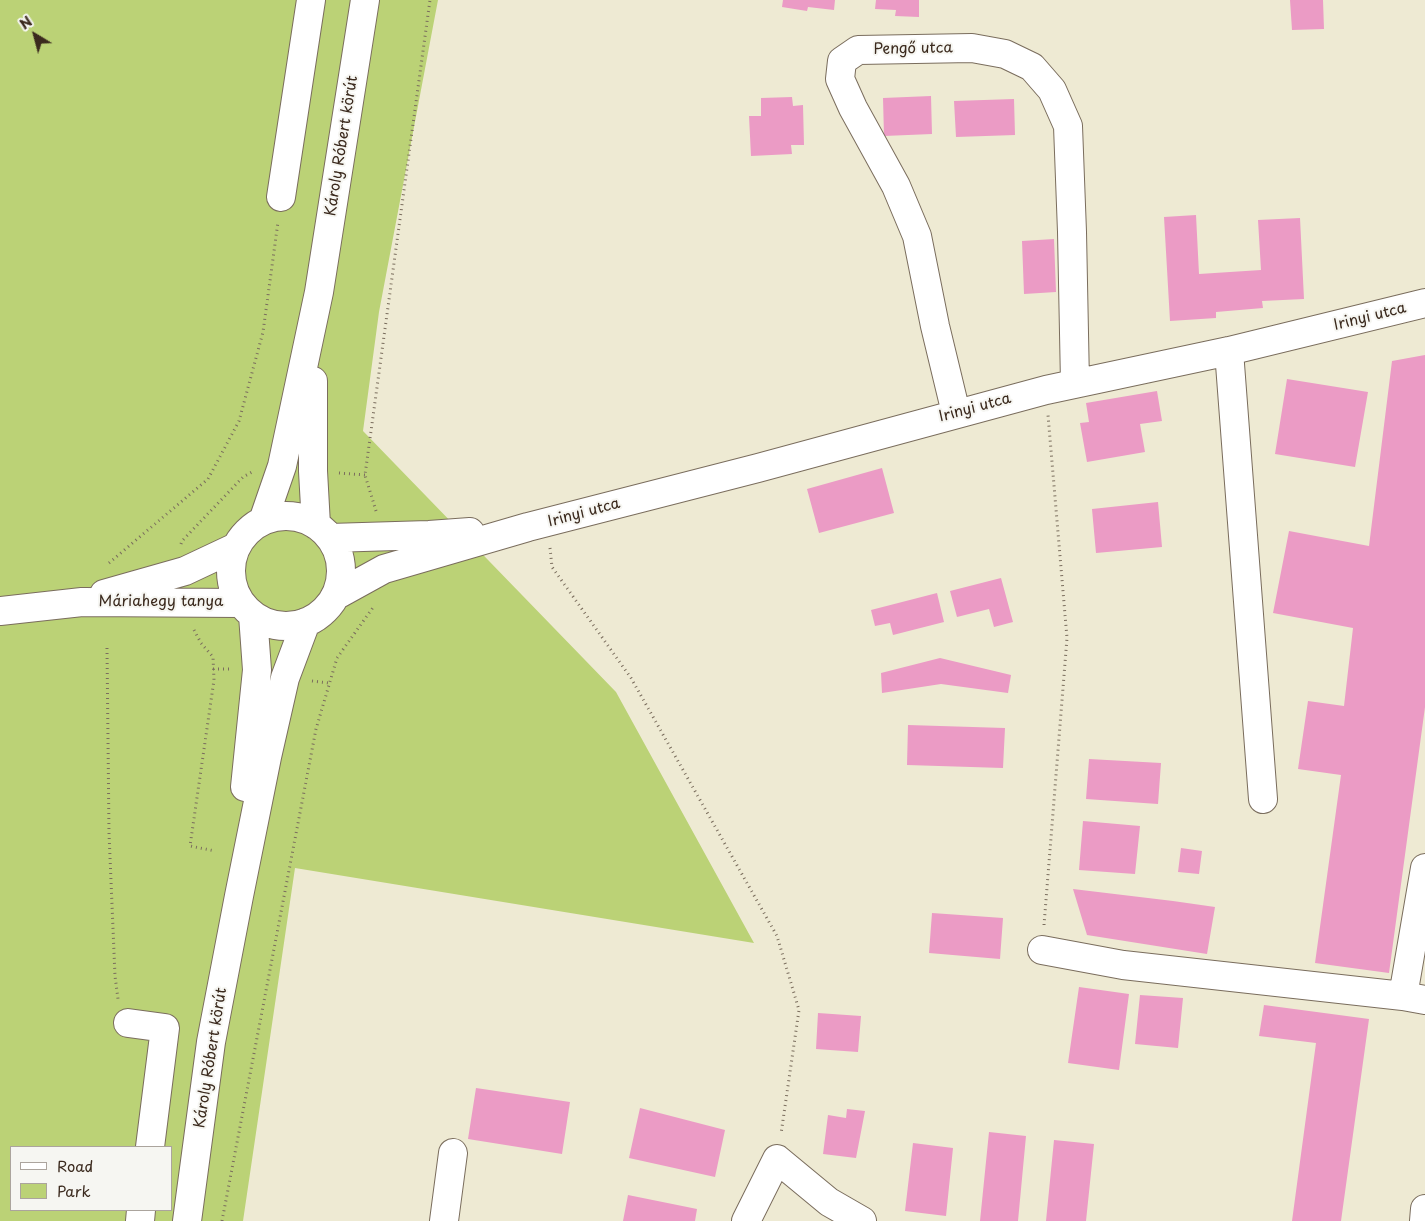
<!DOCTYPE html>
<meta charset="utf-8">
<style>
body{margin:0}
#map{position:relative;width:1425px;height:1221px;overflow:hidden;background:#eeead3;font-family:"Playpen Sans",sans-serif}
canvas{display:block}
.legend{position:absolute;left:10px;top:1146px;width:162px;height:65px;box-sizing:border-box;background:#f6f6f2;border:1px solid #aba49d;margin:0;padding:6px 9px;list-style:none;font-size:15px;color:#3b2a1e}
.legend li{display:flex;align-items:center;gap:10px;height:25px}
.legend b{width:25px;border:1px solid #aba49d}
.north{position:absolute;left:10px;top:10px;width:50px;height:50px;-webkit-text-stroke:4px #f6f6f2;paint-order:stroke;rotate:323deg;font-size:14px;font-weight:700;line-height:20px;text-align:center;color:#3b2a1e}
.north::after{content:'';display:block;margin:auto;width:18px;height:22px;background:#3b2a1e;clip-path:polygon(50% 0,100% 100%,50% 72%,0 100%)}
</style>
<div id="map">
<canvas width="1425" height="1221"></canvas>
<ul class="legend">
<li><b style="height:6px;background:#fff"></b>Road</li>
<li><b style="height:14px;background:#bbd276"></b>Park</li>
</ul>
<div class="north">N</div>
</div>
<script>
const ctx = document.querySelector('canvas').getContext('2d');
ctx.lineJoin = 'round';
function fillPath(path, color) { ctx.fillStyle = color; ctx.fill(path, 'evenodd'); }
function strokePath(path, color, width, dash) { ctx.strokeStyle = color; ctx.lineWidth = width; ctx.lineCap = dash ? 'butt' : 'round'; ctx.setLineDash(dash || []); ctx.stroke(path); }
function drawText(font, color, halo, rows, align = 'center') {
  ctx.font = font + ' "Playpen Sans",sans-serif'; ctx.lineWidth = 4; ctx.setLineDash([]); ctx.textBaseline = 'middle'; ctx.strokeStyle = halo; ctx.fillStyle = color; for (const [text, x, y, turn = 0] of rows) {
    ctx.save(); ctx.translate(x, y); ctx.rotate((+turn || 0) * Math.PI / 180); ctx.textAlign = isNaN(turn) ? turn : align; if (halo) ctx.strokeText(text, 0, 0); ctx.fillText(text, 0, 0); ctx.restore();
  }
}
const green = new Path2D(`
 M0,0H438L379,312L363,431L616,692L754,943L295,868L243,1221H0ZM11,1147H171V1210H11Z`);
const building = new Path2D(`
 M783,0H835L834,10L808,7L807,11L782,7Z
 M876,0H919V17L895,16L896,10L875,9Z
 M1290,0H1323L1324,29L1292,30Z
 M931,96L932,134L884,136L883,98Z
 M792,97L793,106L803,105L804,145H791L792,154L751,156L749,116H761V98Z
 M1014,99L1015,135L956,137L954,101Z
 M1196,215L1199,274L1261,270L1258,220L1300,218L1304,299L1262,301L1263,308L1216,312V318L1170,321L1164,217Z
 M1054,239L1056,292L1024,294L1022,241Z
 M1425,355V707L1389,973L1315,963L1341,775L1298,769L1308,701L1344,706L1353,628L1273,613L1289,531L1369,546L1392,361Z
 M1287,379L1368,392L1355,467L1275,454Z
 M1157,391L1162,421L1140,424L1145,452L1087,462L1080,423L1089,422L1086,403Z
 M882,468L894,513L819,533L807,489Z
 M1158,502L1162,547L1096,553L1092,509Z
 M1001,578L1013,622L994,627L989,609L957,617L950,591Z
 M937,593L944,622L893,635L890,623L875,626L871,610Z
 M940,658L1011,675L1008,693L941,684L882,693L881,673Z
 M908,725L1005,728L1003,768L907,765Z
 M1089,759L1161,763L1158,804L1086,799Z
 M1083,821L1140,826L1135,874L1079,870Z
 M1181,848L1202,851L1199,874L1178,872Z
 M1073,889L1173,901L1215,907L1207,954L1087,935Z
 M932,913L1003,918L1000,959L929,953Z
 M1079,987L1129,994L1119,1070L1068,1063Z
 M1140,995L1183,998L1178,1048L1135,1044Z
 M1264,1005L1369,1019L1341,1221H1292L1316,1043L1259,1036Z
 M818,1013L861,1016L858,1052L816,1049Z
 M476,1088L570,1102L562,1154L468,1139Z
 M640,1108L725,1130L715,1177L629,1158Z
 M847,1109L865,1111L856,1158L823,1154L828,1115L846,1118Z
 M989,1132L1026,1136L1018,1221H980Z
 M1054,1140L1094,1144L1086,1221H1046Z
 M913,1143L953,1148L946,1216L905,1211Z
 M628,1195L697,1209L695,1221H623Z`);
const path = new Path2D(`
 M339,473L365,475
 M376,511L365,475L430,0
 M181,544L182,541L243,477L252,472
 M550,548L552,567L631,678L777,936L799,1010L781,1134
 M109,563L208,479L239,421L263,332L278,222
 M194,630L201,643L213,657L214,680L190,846L215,851
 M107,648L109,833L115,976L118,999
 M213,669H230
 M312,681L329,683
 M1044,925L1067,638L1048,415
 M222,1221L316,729L337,658L374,606`);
const minor = new Path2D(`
 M281,197L311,0
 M1229,351L1263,799
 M313,381V471L316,525
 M956,413L935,326L917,236L896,186L853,108L840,79L842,61L858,50L972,48L1005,54L1032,67L1052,90L1068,126L1072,232L1075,383
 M231 571a55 55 0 1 1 110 0a55 55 0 1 1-110 0Z
 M263,521L282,466L319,292L365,0
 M330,538L429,535L470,532
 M104,594L185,571L236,547
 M335,596L384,569L528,527L758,468L1046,390L1229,351L1425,303
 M0,611L82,602L241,603
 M245,787L257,670L253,615
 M1042,950L1123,965L1403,996L1425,1000
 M1403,996L1425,868
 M128,1023L165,1028L150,1147
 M140,1221L141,1210
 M187,1221L211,1042L239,896L267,757L285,678L306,622
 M444,1221L453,1153
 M746,1221L777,1159L829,1202L862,1221
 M1424,1221L1425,1209`);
const streetNames = [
 ["Pengő utca",913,49,-1],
 ["Károly Róbert körút",342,146,-81],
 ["Irinyi utca",1370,317,-14],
 ["Irinyi utca",975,408,-15],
 ["Irinyi utca",584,513,-15],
 ["Máriahegy tanya",161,602],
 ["Károly Róbert körút",211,1058,-81]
];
fillPath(green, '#bbd276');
fillPath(building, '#eb9bc5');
strokePath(minor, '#7a6d5d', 30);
strokePath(path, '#7a6d5d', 3, [1, 4]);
strokePath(minor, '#fff', 28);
drawText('15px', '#3b2a1e', '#f6f6f2', streetNames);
</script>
